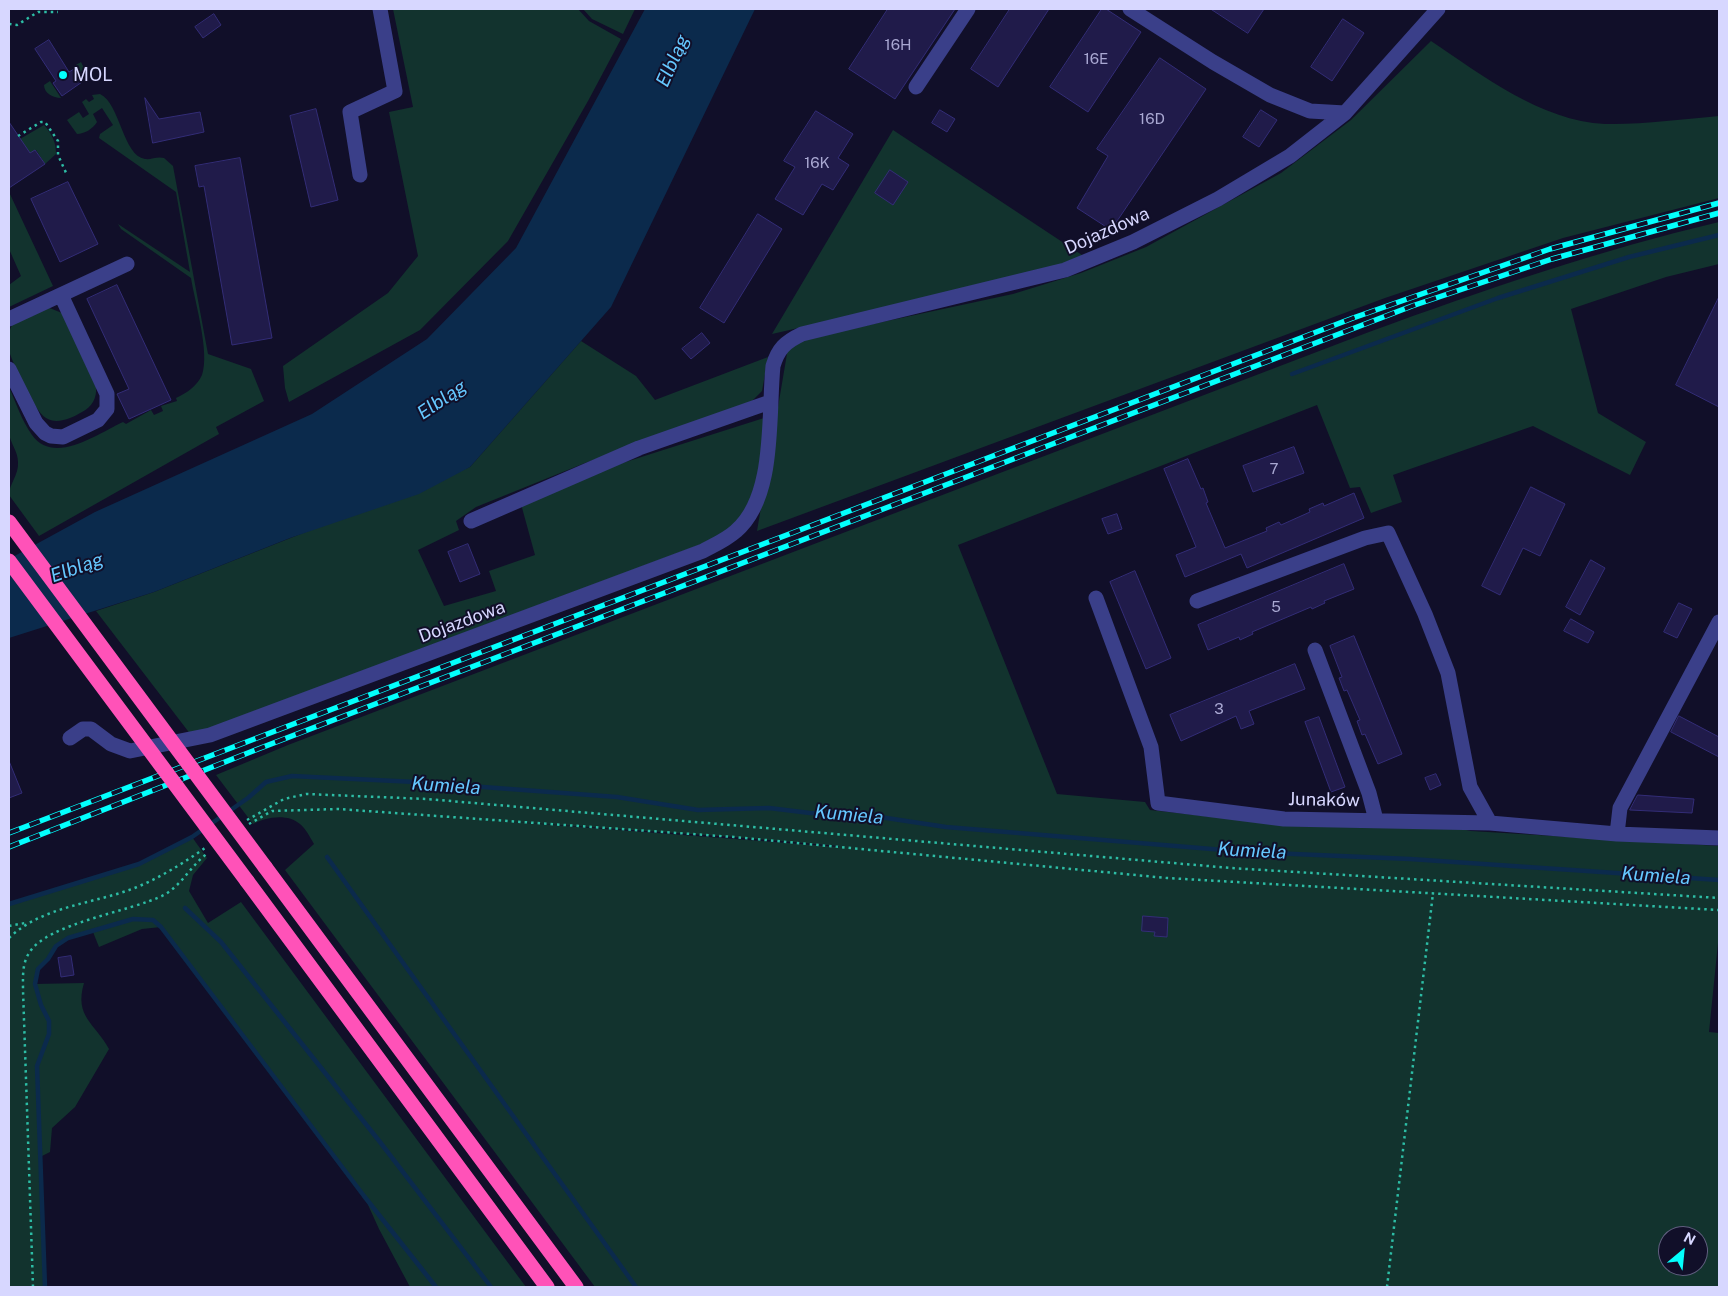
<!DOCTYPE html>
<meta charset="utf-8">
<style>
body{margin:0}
#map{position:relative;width:1728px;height:1296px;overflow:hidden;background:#110f29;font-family:"Public Sans",sans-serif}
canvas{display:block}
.frame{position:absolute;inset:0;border:10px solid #d7d7ff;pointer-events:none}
.north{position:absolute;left:1658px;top:1226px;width:50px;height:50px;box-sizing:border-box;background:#110f29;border:1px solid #605f7f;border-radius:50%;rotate:28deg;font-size:14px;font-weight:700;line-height:20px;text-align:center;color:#d7d7ff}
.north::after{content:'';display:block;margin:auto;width:18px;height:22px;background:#03fffd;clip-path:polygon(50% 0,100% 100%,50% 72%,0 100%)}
</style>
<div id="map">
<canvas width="1728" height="1296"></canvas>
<div class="frame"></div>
<div class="north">N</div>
</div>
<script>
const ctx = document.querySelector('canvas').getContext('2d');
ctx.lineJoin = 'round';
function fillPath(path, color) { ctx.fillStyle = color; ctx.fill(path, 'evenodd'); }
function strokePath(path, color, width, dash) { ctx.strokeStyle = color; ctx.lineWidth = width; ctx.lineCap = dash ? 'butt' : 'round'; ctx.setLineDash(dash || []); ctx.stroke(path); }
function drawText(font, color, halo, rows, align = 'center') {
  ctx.font = font + ' "Public Sans",sans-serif'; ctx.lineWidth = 4; ctx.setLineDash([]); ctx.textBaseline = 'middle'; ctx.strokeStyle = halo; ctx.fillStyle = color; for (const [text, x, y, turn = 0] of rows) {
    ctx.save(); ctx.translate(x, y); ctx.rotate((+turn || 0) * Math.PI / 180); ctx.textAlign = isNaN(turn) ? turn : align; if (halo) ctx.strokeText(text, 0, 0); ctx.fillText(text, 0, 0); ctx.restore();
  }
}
const green = new Path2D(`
 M393,9H578L589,21L621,39L588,101L508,241L420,330L289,402L285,388L283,366L388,293L418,256L389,112L413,107Z
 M583,9H635L623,34L592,19Z
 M1431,41C1482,75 1541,121 1605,124C1639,125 1684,119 1719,116V198L1563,238L1385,298L757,531L789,342L1013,294L1081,273L1146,247L1281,173L1351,120Z
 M81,62L86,72L85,82L74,66Z
 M50,81L61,98C53,98 44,93 44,85Z
 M100,94C120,103 123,156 145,159C151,160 157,156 164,158L173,166L208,354L251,369L264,401L216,427L219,434L39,536L9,495C9,484 19,475 18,462C18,451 10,443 9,433C6,419 9,402 9,387C16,403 22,421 32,435C54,466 99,433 123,422L126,424L151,410L154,415L163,411L161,406L177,401L176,398C187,393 197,386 202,375C210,352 195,303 191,278L121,229L118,224L190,272L176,192L99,138L100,134L113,125L102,108L93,114L97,122C93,129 84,134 77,134L67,120L79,112L83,118L89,114L82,102L86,99L89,102L94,99L92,95Z
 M44,125C52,134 56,142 56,154L45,164L36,150L30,154L20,139Z
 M893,130L1085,257L1022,277L772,334Z
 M9,192L53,286L9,307V285L21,276L9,249Z
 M1719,222V264L1666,277L1571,309L1598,413L1646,442L1630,475L1533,426L1393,475L1402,502L1371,513L1360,487L1350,488L1317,405L958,545L1057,794L1145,802L1150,810L1286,825L1456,828L1471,831L1719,846V933L1709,1032L1719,1033V1287H595L285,870L314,844C310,837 306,829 300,824C288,813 265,817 253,824L216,775L288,745L1369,332C1484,290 1600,250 1719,222ZM501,821L734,837L839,846V847ZM1668,1236H1698V1266H1668Z
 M47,307L62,313L96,387C97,398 92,407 82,412C72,418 57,425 46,418C34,411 14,366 9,351C7,344 8,332 12,325Z
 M581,341L636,376L655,400L768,357L762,391L750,403L585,463L476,507L456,521L459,530L418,550L444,606L496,591L489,571L535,555L521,504L613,466L764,418L761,474L745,514L726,535L191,735L96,611L154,592L470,467Z
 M192,837L207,858L193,875L189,891L208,923L241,902L526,1287H410L379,1229L364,1196L161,927L142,929L99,947L93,932L68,938L56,946L48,959L38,969L35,984L84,983C74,1017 95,1023 109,1049L75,1107L52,1128L50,1152L42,1156L45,1287H9V904L139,864Z`);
const water = new Path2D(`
 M645,9H755L611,307L470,467L419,494L290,538L154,592L9,638V559L95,512L312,414L427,339L516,248Z`);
const stream = new Path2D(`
 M1292,374L1498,298L1629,257L1719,235
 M327,857L636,1287
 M9,904L139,864L192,837L248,798L266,782L292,776L416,782L617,797L698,810L769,808L810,813L860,814L946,827L1248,852L1410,859L1719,880
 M185,908L221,942L380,1142L491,1287
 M45,1287L37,1066L49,1034V1021L41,1005L35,984L38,969L48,959L56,946L68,938L133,919L153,920L161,927L364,1196L436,1287`);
const building = new Path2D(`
 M888,9H955L895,99L849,69Z
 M1010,9H1049L998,87L971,69Z
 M1102,9H1106L1141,32L1088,112L1050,87Z
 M1211,9H1264L1248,33Z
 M214,14L221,25L203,38L195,27Z
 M1343,19L1364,33L1332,81L1311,67Z
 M49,40L69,72L74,69L82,82L62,96L53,83L56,81L35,49Z
 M1160,58L1206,89L1111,230L1077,208L1108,156L1097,149Z
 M145,98L159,119L200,112L204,132L153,143Z
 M316,109L338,200L311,207L290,116Z
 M940,110L955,119L947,132L932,123Z
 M1261,110L1277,120L1259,147L1243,137Z
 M816,111L853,134L838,158L849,165L833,190L822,184L803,215L775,199L795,167L784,161Z
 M9,122L30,153L35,150L45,164L9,188Z
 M240,158L272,338L232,345L204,186L199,187L195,166Z
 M890,170L908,182L893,205L875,193Z
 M68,182L98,244L60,262L31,199Z
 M758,214L782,229L724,323L700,308Z
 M117,285L171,400L129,419L117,394L129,389L87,299Z
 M1719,297V407L1676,385Z
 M702,333L710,343L691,359L682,349Z
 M1294,447L1304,473L1253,492L1243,466Z
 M1188,459L1201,489L1203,488L1208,502L1206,503L1225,548L1267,531L1266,528L1279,522L1281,525L1310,512L1309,509L1323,503L1324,506L1354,493L1364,518L1247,568L1241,554L1185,577L1176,555L1196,547L1164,469Z
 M1531,487L1565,504L1540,556L1523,548L1500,595L1482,586Z
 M1117,514L1122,529L1108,534L1102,519Z
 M468,544L480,574L460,582L448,552Z
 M1591,560L1605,568L1580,615L1566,607Z
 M1344,564L1354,589L1324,601L1325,603L1312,609L1311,607L1252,632L1253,634L1240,640L1239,637L1208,650L1198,625Z
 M1135,571L1171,658L1146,669L1110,582Z
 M1679,603L1692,609L1677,638L1664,632Z
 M1571,619L1594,632L1588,643L1564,631Z
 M1354,636L1402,754L1378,764L1365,734L1362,735L1357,721L1360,720L1347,690L1344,691L1339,678L1342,677L1330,646Z
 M1295,664L1305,689L1249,711L1254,724L1241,729L1236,716L1181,741L1170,715Z
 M1679,716L1719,737V757L1671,732Z
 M1319,717L1345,787L1331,792L1305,722Z
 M9,761L22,793L9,798Z
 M1436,774L1441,785L1430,790L1425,778Z
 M1638,795L1694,799L1692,813L1630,810Z
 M1143,916L1168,918L1167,937L1154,936L1155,932L1142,931Z
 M71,956L74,975L61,977L58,958Z`);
const path = new Path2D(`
 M9,24L17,25L38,12H58
 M18,136L41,122H45L58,141V155L67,175
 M247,820L284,799L306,794L427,799L1231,868L1719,898
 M249,824L272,811L338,809L734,837L1167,878L1719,910
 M9,926L25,923
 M9,938C41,907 91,904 132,889C158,879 182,864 205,848
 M33,1287L23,990C23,977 22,964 29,953C47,923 130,912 164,895C182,885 191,865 208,853
 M1387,1287L1433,893`);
const minor = new Path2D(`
 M1130,9L1213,62L1270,95L1310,111L1345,113
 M916,87L968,9
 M360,175L350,112L395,91L380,9
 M9,319L127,264
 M9,369L36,423L45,433L51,436L63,437L98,420L107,409V394L61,295
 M471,521L639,448L770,402
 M1096,598L1151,747L1158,803L1284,819L1490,823L1617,834L1719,838
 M1197,601L1365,538L1388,533L1425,614L1448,673L1470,787L1490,823
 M1315,650L1369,793L1376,820
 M70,738L83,729H91L111,744L130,751L210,735L703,551C714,545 726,540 736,531C776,497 768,415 773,366C778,349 785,342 802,334L1065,270L1133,242L1218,199L1290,156L1345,113L1438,9
 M1617,834L1620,808L1719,622`);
const highway = new Path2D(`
 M265,867L576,1287
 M247,881L547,1287`);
const rail = new Path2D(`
 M9,833L1353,318L1550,249L1719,203
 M9,847L258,749L1412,306L1552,259L1719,213`);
const highwayBridge = new Path2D(`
 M9,522L265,867
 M9,561L247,881`);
const markers = [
 [63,75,5,"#03fffd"]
];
const numberNames = [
 ["16H",898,45],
 ["16E",1096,59],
 ["16D",1152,119],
 ["16K",817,163],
 ["7",1274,469],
 ["5",1276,607],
 ["3",1219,709]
];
const poiNames = [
 ["MOL",73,75]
];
const streetNames = [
 ["Dojazdowa",1107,231,-24],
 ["Dojazdowa",462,622,-20],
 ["Junaków",1324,800,1]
];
const waterNames = [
 ["Elbląg",673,61,-66],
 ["Elbląg",442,400,-34],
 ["Elbląg",77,568,-19],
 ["Kumiela",446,786,4],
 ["Kumiela",849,815,5],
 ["Kumiela",1252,851,3],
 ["Kumiela",1656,876,4]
];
fillPath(green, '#12332e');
fillPath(water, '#0b2a4c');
strokePath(stream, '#0b2a4c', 4.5);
fillPath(building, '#201b4a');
strokePath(building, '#332d77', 1);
strokePath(path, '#2dbda5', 2.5, [2.5, 4]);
strokePath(minor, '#3a3f89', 15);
strokePath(highway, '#ff52b8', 15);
strokePath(rail, '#03fffd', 5.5);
strokePath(rail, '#110f29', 4, [11]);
strokePath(highwayBridge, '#ff52b8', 15);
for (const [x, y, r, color] of markers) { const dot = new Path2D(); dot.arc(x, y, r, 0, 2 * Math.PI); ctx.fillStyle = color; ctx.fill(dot); strokePath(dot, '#110f29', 2); }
drawText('15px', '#a9a8d2', null, numberNames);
drawText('18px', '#d7d7ff', '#110f29', poiNames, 'left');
drawText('18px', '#d7d7ff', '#110f29', streetNames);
drawText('italic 19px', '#65c8ff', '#110f29', waterNames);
</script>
